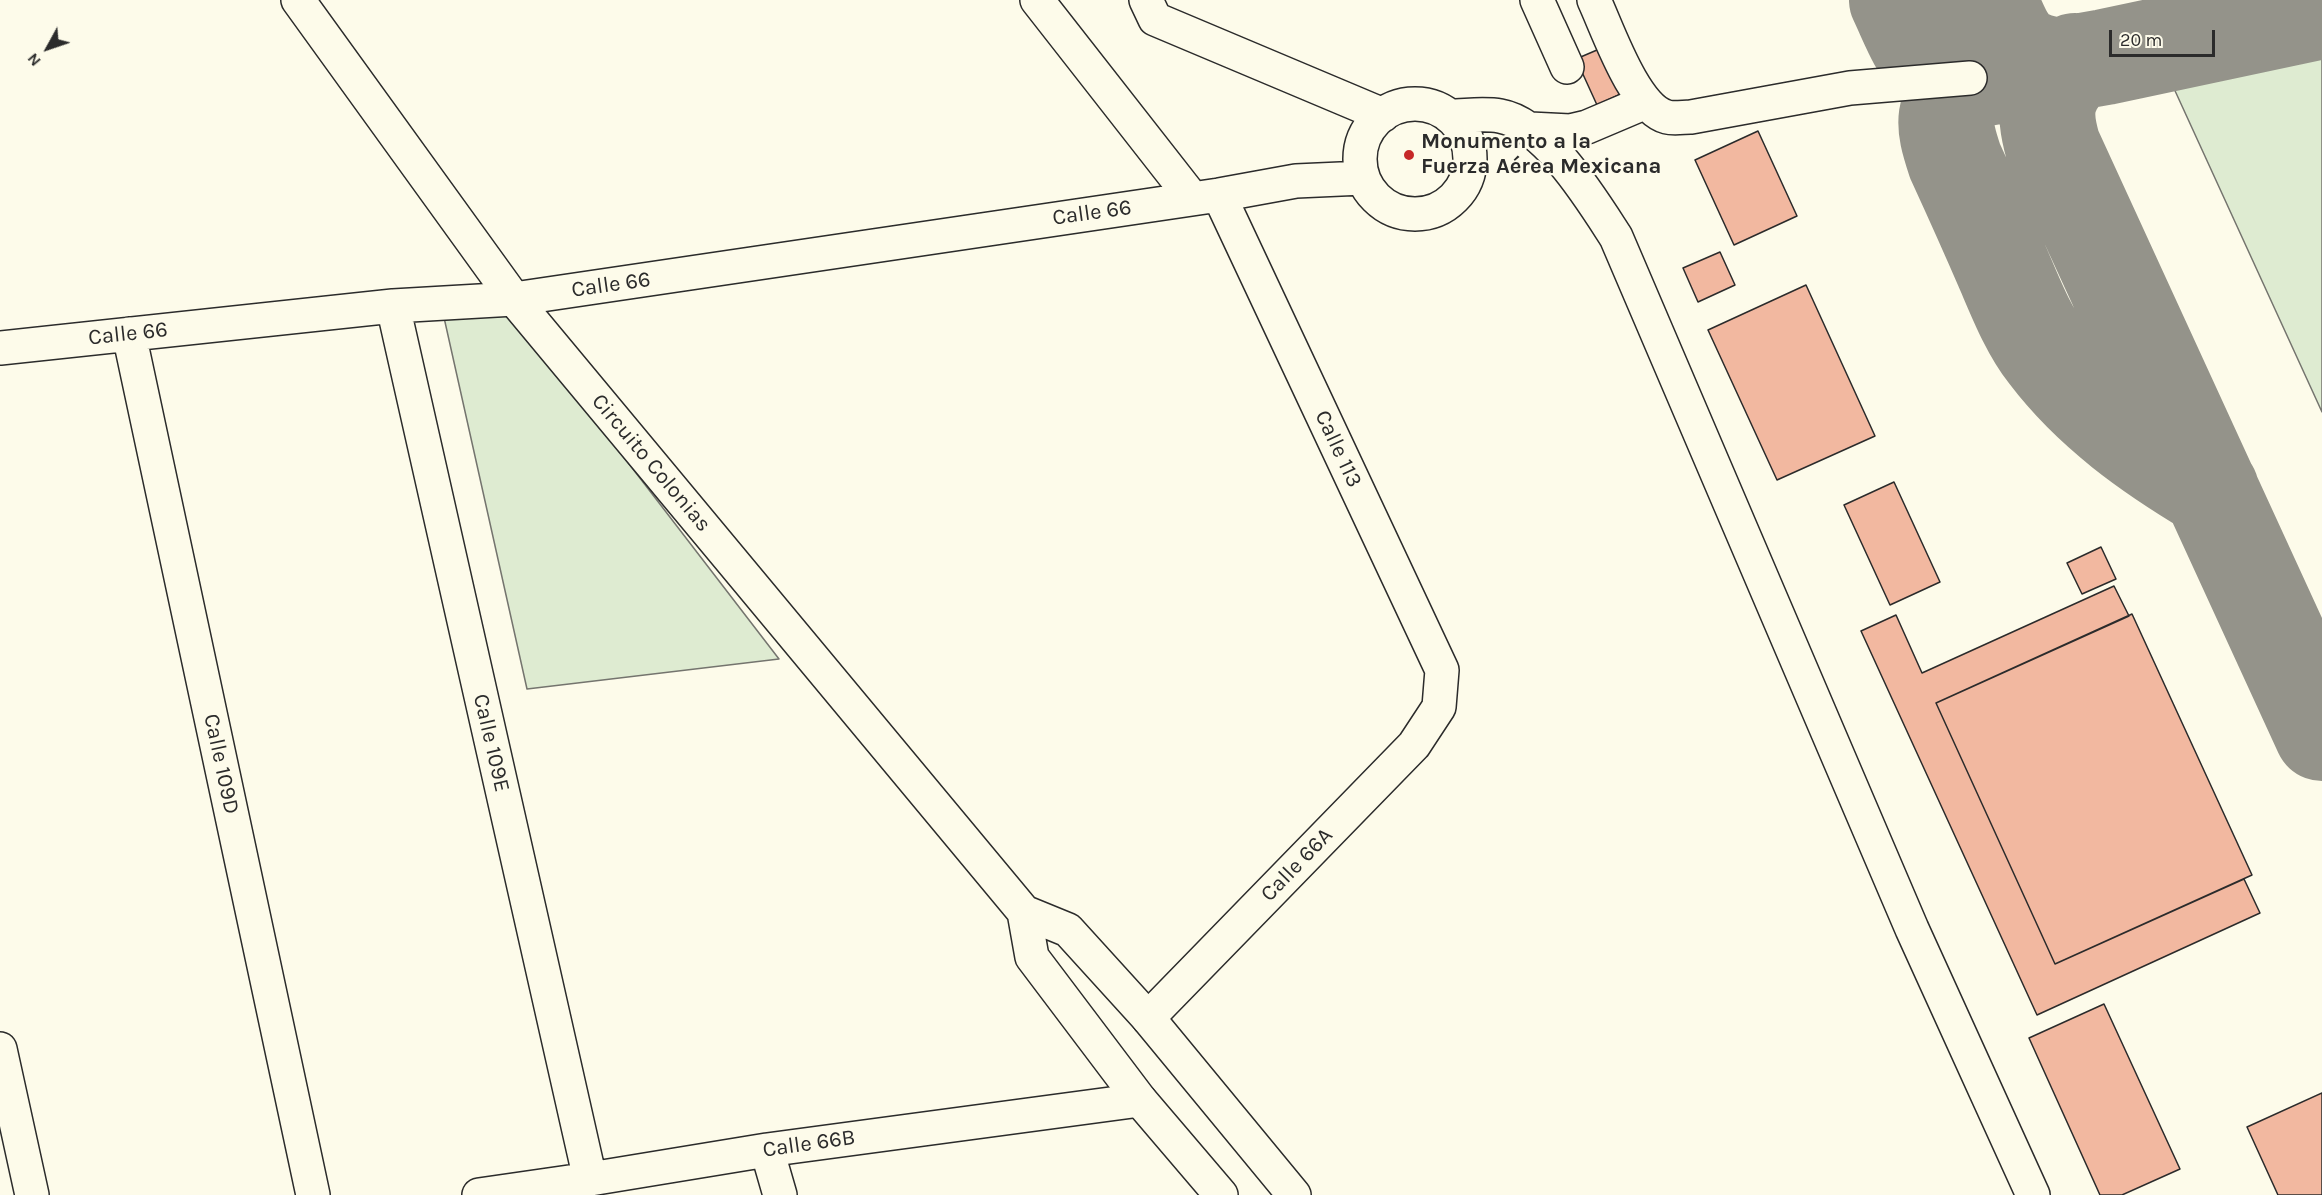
<!DOCTYPE html>
<meta charset="utf-8">
<style>
body{margin:0}
#map{position:relative;width:2322px;height:1195px;overflow:hidden;background:#fdfbea;font-family:Karla,sans-serif}
canvas{display:block}
.north{position:absolute;left:18px;top:18px;width:60px;height:60px;-webkit-text-stroke:4px #fdfbea;paint-order:stroke;rotate:230deg;font-size:16px;font-weight:700;line-height:24px;text-align:center;color:#2b2b2b}
.north::after{content:'';display:block;margin:auto;width:21px;height:27px;background:#2b2b2b;clip-path:polygon(50% 0,100% 100%,50% 72%,0 100%)}
.scale{position:absolute;left:2109px;top:30px;width:106px;height:27px;box-sizing:border-box;border:3px solid #2b2b2b;border-top:0;padding-left:8px;font-size:18px;line-height:21px;white-space:nowrap;color:#2b2b2b;-webkit-text-stroke:4px #fdfbea;paint-order:stroke}
</style>
<div id="map">
<canvas width="2322" height="1195"></canvas>
<div class="north">N</div>
<div class="scale">20 m</div>
</div>
<script>
const ctx = document.querySelector('canvas').getContext('2d');
ctx.lineJoin = 'round';
function fillPath(path, color) { ctx.fillStyle = color; ctx.fill(path, 'evenodd'); }
function strokePath(path, color, width, dash) { ctx.strokeStyle = color; ctx.lineWidth = width; ctx.lineCap = dash ? 'butt' : 'round'; ctx.setLineDash(dash || []); ctx.stroke(path); }
function drawText(font, color, halo, rows, align = 'center') {
  ctx.font = font + ' Karla,sans-serif'; ctx.lineWidth = 4.5; ctx.setLineDash([]); ctx.textBaseline = 'middle'; ctx.strokeStyle = halo; ctx.fillStyle = color; for (const [text, x, y, turn = 0] of rows) {
    ctx.save(); ctx.translate(x, y); ctx.rotate((+turn || 0) * Math.PI / 180); ctx.textAlign = isNaN(turn) ? turn : align; if (halo) ctx.strokeText(text, 0, 0); ctx.fillText(text, 0, 0); ctx.restore();
  }
}
const green = new Path2D(`
 M2322,40V412L2171,82L2183,62Z
 M510,309L779,659L527,689L443,313Z`);
const taxiway = new Path2D(`
 M1897,0C1919,47 1925,78 1986,78L2105,57L2322,11
 M1989,0C2006,38 2009,58 2055,65
 M2075,61C2046,90 2042,108 2053,147L2322,733
 M1970,78C1941,109 1942,122 1955,161C1972,198 1989,236 2005,273C2017,301 2029,331 2047,354C2091,412 2149,453 2211,490`);
const building = new Path2D(`
 M1604,47L1625,92L1597,105L1576,59Z
 M1758,131L1797,216L1734,245L1695,160Z
 M1720,252L1735,285L1698,302L1683,268Z
 M1806,285L1875,436L1777,480L1708,330Z
 M1894,482L1940,582L1890,605L1844,505Z
 M2101,547L2116,579L2082,594L2067,563Z
 M2114,586L2129,616L1936,703L2055,964L2244,879L2260,913L2037,1015L1861,631L1896,615L1922,673Z
 M2132,614L2252,875L2055,964L1936,703Z
 M2104,1004L2180,1169L2122,1195H2100L2029,1038Z
 M2322,1093V1195H2278L2247,1127Z`);
const minor = new Path2D(`
 M1037,0L1192,198
 M1146,0L1155,19L1383,115
 M1537,0L1567,67
 M1594,0C1608,30 1634,108 1667,117C1674,119 1684,117 1691,117L1850,88L1970,78
 M1360 159a55 55 0 1 1 110 0a55 55 0 1 1-110 0Z
 M1449,116C1465,116 1484,113 1500,116C1546,124 1592,200 1616,237L1912,929L2033,1195
 M1530,129L1570,131L1587,127L1646,102
 M393,306L590,1179
 M129,334L313,1195
 M0,348L393,306L514,299L1219,195L1296,181L1363,178
 M1148,1018L1414,745L1439,707L1442,670L1219,195
 M0,1049L32,1195
 M767,1150L780,1195
 M479,1195L590,1179L767,1150L1140,1100`);
const major = new Path2D(`
 M298,0L514,299L1024,912L1068,930L1148,1018L1294,1195
 M1024,912L1032,957L1140,1100L1221,1195`);
const markers = [
 [1409,155,6,"#c62828"]
];
const poiNames = [
 ["Monumento a la",1421,142],
 ["Fuerza Aérea Mexicana",1421,167]
];
const streetNames = [
 ["Calle 66",1092,213,-8],
 ["Calle 66",611,285,-8],
 ["Calle 66",128,334,-6],
 ["Calle 113",1338,449,65],
 ["Circuito Colonias",651,463,50],
 ["Calle 109E",491,743,77],
 ["Calle 109D",221,764,78],
 ["Calle 66A",1297,865,-46],
 ["Calle 66B",809,1144,-8]
];
fillPath(green, '#deebd1');
strokePath(green, '#74746e', 1.5);
strokePath(taxiway, '#94938a', 96);
fillPath(building, '#f2b8a0');
strokePath(building, '#2b2b2b', 1.5);
strokePath(minor, '#2b2b2b', 36);
strokePath(major, '#2b2b2b', 36);
strokePath(minor, '#fdfbea', 33);
strokePath(major, '#fdfbea', 33);
for (const [x, y, r, color] of markers) { const dot = new Path2D(); dot.arc(x, y, r, 0, 2 * Math.PI); ctx.fillStyle = color; ctx.fill(dot); strokePath(dot, '#fdfbea', 2); }
drawText('bold 22px', '#2b2b2b', '#fdfbea', poiNames, 'left');
drawText('22px', '#2b2b2b', '#fdfbea', streetNames);
</script>
